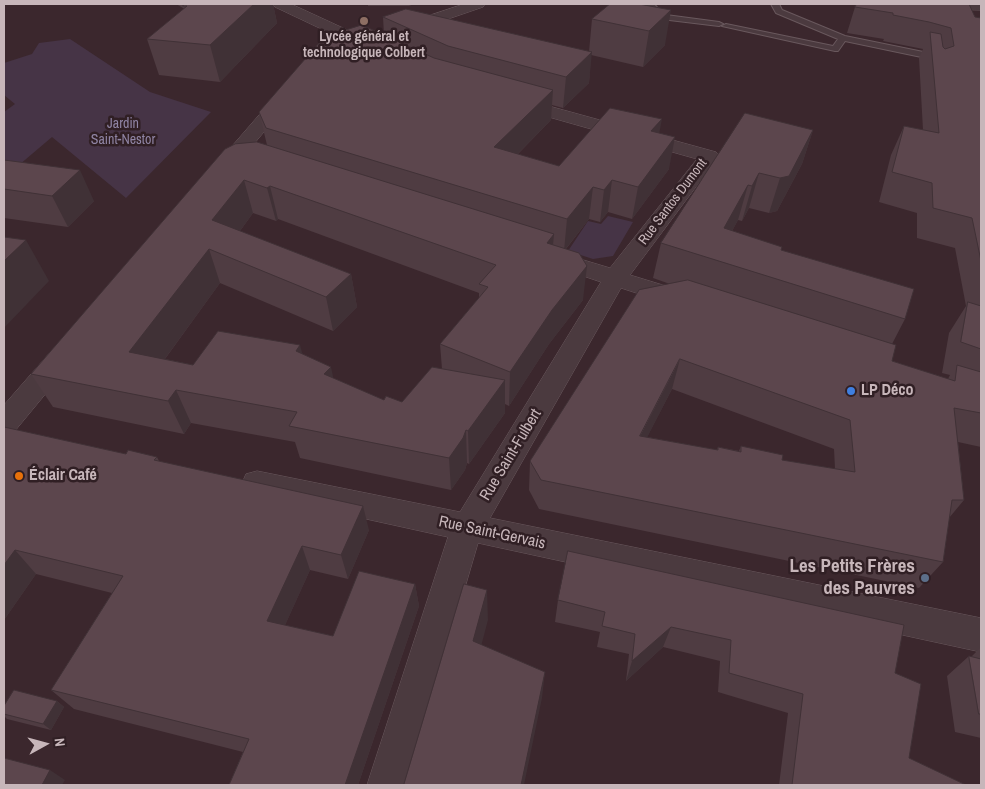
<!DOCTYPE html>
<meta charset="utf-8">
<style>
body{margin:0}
#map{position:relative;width:985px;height:789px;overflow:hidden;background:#3b272d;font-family:"Archivo Narrow",sans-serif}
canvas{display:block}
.frame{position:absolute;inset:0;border:5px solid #c7b6ba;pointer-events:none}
.north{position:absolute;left:20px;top:719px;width:50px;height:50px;-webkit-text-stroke:4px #301f24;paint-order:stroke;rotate:83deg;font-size:14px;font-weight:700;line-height:20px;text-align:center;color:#c7b6ba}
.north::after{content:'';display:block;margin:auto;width:18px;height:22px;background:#c7b6ba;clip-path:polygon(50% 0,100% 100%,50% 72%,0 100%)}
</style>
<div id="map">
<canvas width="985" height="789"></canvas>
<div class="frame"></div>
<div class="north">N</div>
</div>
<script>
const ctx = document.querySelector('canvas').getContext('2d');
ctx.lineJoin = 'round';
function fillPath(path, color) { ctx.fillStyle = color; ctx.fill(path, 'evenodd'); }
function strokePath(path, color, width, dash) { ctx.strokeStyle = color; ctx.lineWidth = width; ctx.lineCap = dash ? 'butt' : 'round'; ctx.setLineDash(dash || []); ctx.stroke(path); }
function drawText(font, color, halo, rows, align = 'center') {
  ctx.font = font + ' "Archivo Narrow",sans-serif'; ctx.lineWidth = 5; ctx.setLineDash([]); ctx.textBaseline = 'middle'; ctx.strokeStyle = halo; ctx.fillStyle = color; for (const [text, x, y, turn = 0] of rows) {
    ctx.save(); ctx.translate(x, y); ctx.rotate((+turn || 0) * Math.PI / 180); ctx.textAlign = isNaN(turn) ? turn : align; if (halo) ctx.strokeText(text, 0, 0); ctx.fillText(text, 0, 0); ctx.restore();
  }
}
const green = new Path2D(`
 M70,39L150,92L211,112L126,198L52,137L19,165L4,163V112L15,104L4,95V63L32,54L39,43Z
 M608,216L633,222L613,256L593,259L568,251L588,221L601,224Z`);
const lane = new Path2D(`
 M646,4H654L661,12L666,15L719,22L723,24L719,26L661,19L655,16Z
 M771,4H779L782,10L845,36L938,55L939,61L935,63H932L931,59L845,41L838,51H835L722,26L726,24L833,46L838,39L776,13Z`);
const street = new Path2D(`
 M273,4H291L380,45L382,48L380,51H368L275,7Z
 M464,4H485L483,7L410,32H398L396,29L398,26Z
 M876,4H981V10L883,8L878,7Z
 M285,91L291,92L294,96L227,176L220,178L213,176L210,172L213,168L279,92Z
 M516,97L716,152L719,156L630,275L692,294L695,300L692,306L683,308L621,288L490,518L981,618V652L478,543L407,785H367L448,537L257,495L246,492L242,483L246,474L257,471L460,512L601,282L542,262L538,257L542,252L550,250L610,268L697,159L510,106L507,102L510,98Z
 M62,347L71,349L75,356L71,363L14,432L4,435V405L53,349Z`);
const wall = new Path2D(`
 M176,4H273L277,23L220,82L159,75L147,39L184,9L183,8Z
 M368,4H414L409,6H368Z
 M639,4L665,45L643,67L591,55L589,83L563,108L552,105L551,120L518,154L559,166L659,133L669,169L632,219L608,212L600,222L589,219L566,249L583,300L549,344L509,406L505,404V413L469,464L467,463L465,470L451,490L300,458L295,442L191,423L184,434L53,407L31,374L267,145L259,112L384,35L383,17L589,52L592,19ZM253,213L276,221L278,219L479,293V298L440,344L442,369L402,402L384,400L333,378L302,354L193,365L165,359L220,283L333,331L357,307L351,274L240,231Z
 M855,7L981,18V447L958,442L964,500L949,518L943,562L919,588L539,509L529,490L530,461L670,284L653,278L661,243L813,130L802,164L777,211L769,213L749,208L742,221L738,220L732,231L781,250L905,319L892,344V361L948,379L950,375L942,373L949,333L966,306L955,248L917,238V213L879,202L891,155L904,126L923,130L919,58L923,49L883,41L884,39L847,33ZM672,389L834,449L835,469L782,460L741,446L739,451L718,447L717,450L647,437Z
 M4,160L94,201L68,227L4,218Z
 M4,427L126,454L157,457L159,461L369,530L348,579L310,570L285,625L333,636L415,584L419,606L358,785H229L243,752L74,709L51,690L112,593L36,574L4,620Z
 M558,600L895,673L909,758L966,785H779L788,713L718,692L720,661L663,647L626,681L629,654L597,647L600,632L555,622Z
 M981,647V738L955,732L947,676L969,656L971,657Z
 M57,701L64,707L51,730L7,719L4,716V706Z`);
const shadedWall = new Path2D(`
 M254,4H273L277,23L220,82L210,45Z
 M671,10L665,45L643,67L649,31Z
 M592,52L589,83L563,108L566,77Z
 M553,90L551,120L494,178V147Z
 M662,119L656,150L651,131Z
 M813,130L802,164L777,211L769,213L780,178Z
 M675,137L669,169L632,219L638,187Z
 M80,170L94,201L68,227L52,196Z
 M759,173L749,208L742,221L752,186Z
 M244,180L253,213L223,254L212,220Z
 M612,180L608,212L600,222L604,190Z
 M748,185L738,220L716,260L724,228Z
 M270,186L278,219L276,221L267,188Z
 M593,187L589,219L564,251L567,219Z
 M554,234L551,268L547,243Z
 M26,240L49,281L4,328V261Z
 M209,249L220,283L145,386L129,352Z
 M587,266L583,300L549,344L509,406L510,372L552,310Z
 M351,274L357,307L333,331L326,297Z
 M300,345L309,378L296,351Z
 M680,359L672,389L633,465L640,436Z
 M331,367L338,400L324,374Z
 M505,380V413L469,464L468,431Z
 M176,390L191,423L184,434L168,401Z
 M466,430L467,463L465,470L451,490L449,458Z
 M363,506L369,530L348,579L341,555Z
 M302,546L310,570L277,643L267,621Z
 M15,550L36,574L4,620V565Z
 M415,584L419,606L358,785H345Z
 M487,590L488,620L475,669L473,641Z
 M671,627L663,647L626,681L632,661Z
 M545,672L542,698L524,785H521Z
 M57,701L64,707L51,730L43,724Z
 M50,770L65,780L62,785H42Z`);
const building = new Path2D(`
 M185,4H254L210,45L147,39L187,6H183Z
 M610,4H639L671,10L649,31L592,19Z
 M857,4H969L975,17L981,18V261L972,218L933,208L932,183L892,172L904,126L939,133L930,32L941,34L943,47L945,49L954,46L951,28L929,22L893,15V13L855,7Z
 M406,9L592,52L566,77L448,46L383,17Z
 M362,25L434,58L553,90L494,147L559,166L610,108L662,119L651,131L675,137L638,187L612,180L604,190L593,187L567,219L266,128L259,112L319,43L327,36Z
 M745,113L813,130L789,176L780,178L759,173L752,186L748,185L724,228L782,247L781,250L914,289L905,319L661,243Z
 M257,142L554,234L547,243L579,253L587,266L552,310L510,372L440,344L488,287L479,284L496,265L270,186L267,188L244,180L212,220L351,274L326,297L209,249L129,352L193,365L218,331L300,345L296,351L331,367L324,374L384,400L386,396L402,402L432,367L505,380L468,431L466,430L463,438L449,458L289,426L297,412L176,390L168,401L31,374L225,149L235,144Z
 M4,160L80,170L52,196L4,189Z
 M4,237L26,240L4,261Z
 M688,280L896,345L892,361L955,381L957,365L981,372V413L954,408L964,500H952L943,562L541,480L530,461L639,290ZM680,359L850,420L855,472L782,460L783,455L741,446V452L718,447V450L640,436Z
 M968,302L981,306V349L961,342Z
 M4,427L126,454L128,450L157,457L154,460L363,506L341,555L302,546L267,621L333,636L359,571L415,584L345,785H229L249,739L51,690L123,576L15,550L4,565Z
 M568,551L904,625L895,673L921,684L909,758L966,785H792L803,694L729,673L731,640L671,627L632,661L635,634L602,626L605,612L558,600Z
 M464,584L487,590L473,641L545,672L521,785H404Z
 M969,656L981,659V714H979Z
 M14,690L57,701L43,724L4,714V706Z
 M4,758L50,770L42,785H4Z`);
const markers = [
 [364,21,5,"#8d6e63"],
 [851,391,5,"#3f7fe0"],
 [19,476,5,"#e8710a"],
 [925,578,5,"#5c6f8a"]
];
const farPoinames = [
 ["Lycée général et",364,37],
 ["technologique Colbert",364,53]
];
const farParknames = [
 ["Jardin",123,124],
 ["Saint-Nestor",123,140]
];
const farStreetnames = [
 ["Rue Santos Dumont",673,202,-53]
];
const poiNames = [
 ["LP Déco",861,391],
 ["Éclair Café",29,476]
];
const streetNames = [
 ["Rue Saint-Fulbert",511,455,-59],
 ["Rue Saint-Gervais",492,533,12]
];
const nearPoinames = [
 ["Les Petits Frères",915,567],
 ["des Pauvres",915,589]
];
fillPath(green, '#463446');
strokePath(lane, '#69585d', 2);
strokePath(street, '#69585d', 1);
fillPath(lane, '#4b3a3f');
fillPath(street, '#4b3a3f');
fillPath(wall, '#4f3c42');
fillPath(shadedWall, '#403136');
fillPath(building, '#5c464d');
strokePath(building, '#403136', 1);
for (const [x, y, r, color] of markers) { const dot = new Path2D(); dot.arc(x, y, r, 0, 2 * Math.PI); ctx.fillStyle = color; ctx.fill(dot); strokePath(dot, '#301f24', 2); }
drawText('bold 14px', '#c7b6ba', '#301f24', farPoinames);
drawText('14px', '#9085a5', '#301f24', farParknames);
drawText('14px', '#c7b6ba', '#301f24', farStreetnames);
drawText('bold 16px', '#c7b6ba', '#301f24', poiNames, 'left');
drawText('16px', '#c7b6ba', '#301f24', streetNames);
drawText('bold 19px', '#c7b6ba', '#301f24', nearPoinames, 'right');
</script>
